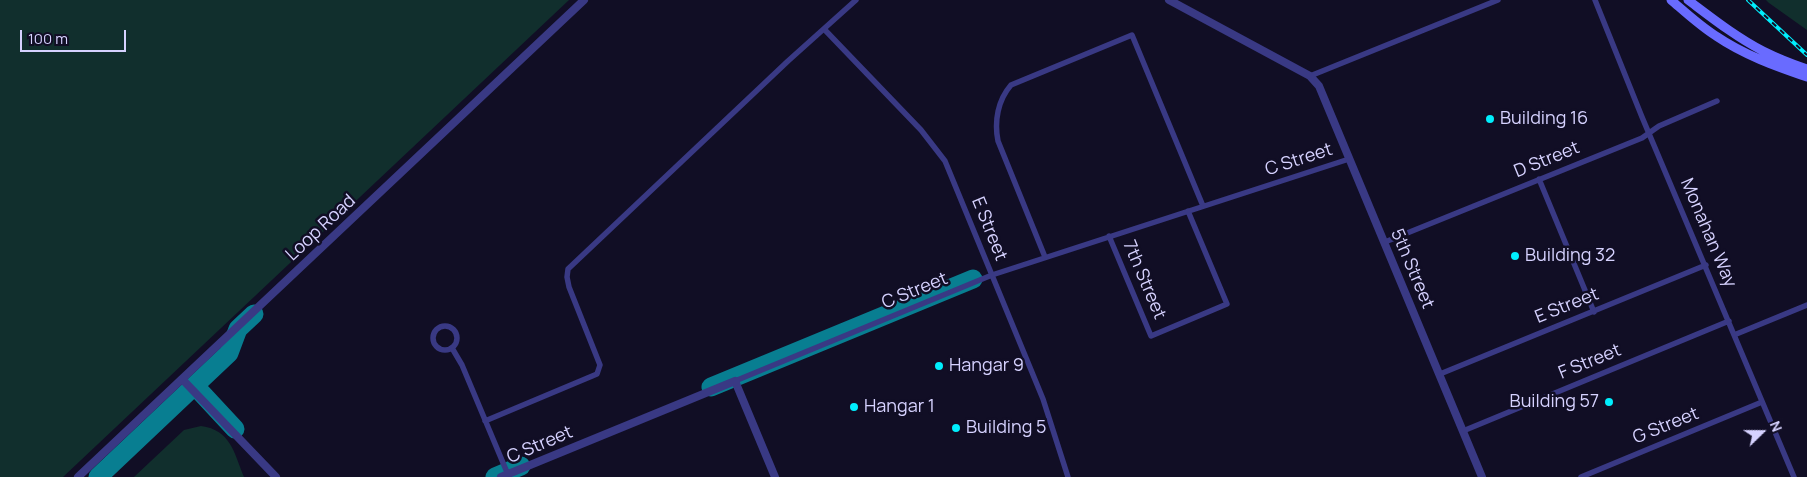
<!DOCTYPE html>
<style>
body{margin:0}
#map{position:relative;width:1807px;height:477px;overflow:hidden;background:#110e25;font-family:Manrope,sans-serif}
canvas{display:block}
.north{position:absolute;left:1737px;top:407px;width:50px;height:50px;-webkit-text-stroke:4px #110e25;paint-order:stroke;rotate:68deg;font-size:14px;font-weight:700;line-height:20px;text-align:center;color:#d6d2ff}
.north::after{content:'';display:block;margin:auto;width:18px;height:22px;background:#d6d2ff;clip-path:polygon(50% 0,100% 100%,50% 72%,0 100%)}
.scale{position:absolute;left:20px;top:30px;width:106px;height:22px;box-sizing:border-box;border:2px solid #d6d2ff;border-top:0;padding-left:6px;font-size:15px;line-height:18px;white-space:nowrap;color:#d6d2ff;-webkit-text-stroke:4px #110e25;paint-order:stroke}
</style>
<div id="map">
<canvas width="1807" height="477"></canvas>
<div class="north">N</div>
<div class="scale">100 m</div>
</div>
<script>
const ctx = document.querySelector('canvas').getContext('2d');
ctx.lineJoin = 'round';
function fillPath(path, color) { ctx.fillStyle = color; ctx.fill(path, 'evenodd'); }
function strokePath(path, color, width, dash) { ctx.strokeStyle = color; ctx.lineWidth = width; ctx.lineCap = dash ? 'butt' : 'round'; ctx.setLineDash(dash || []); ctx.stroke(path); }
function drawText(font, color, halo, rows, align = 'center') {
  ctx.font = font + ' Manrope,sans-serif'; ctx.lineWidth = 5; ctx.setLineDash([]); ctx.textBaseline = 'middle'; ctx.strokeStyle = halo; ctx.fillStyle = color; for (const [text, x, y, turn = 0] of rows) {
    ctx.save(); ctx.translate(x, y); ctx.rotate((+turn || 0) * Math.PI / 180); ctx.textAlign = isNaN(turn) ? turn : align; if (halo) ctx.strokeText(text, 0, 0); ctx.fillText(text, 0, 0); ctx.restore();
  }
}
const green = new Path2D(`
 M0,0H569L63,477H0Z
 M1766,0H1807V30L1769,3Z
 M201,426C231,430 234,453 244,477H134L184,430Z`);
const taxiway = new Path2D(`
 M195,386L235,429
 M711,387L973,279
 M98,477L229,353L238,329L254,314
 M495,477L521,466`);
const minor = new Path2D(`
 M1595,0L1642,117L1794,477
 M824,29L921,130L945,161L1043,399L1068,477
 M1310,76L1498,0
 M1539,179L1594,312
 M1109,236L1151,336L1227,304L1188,211
 M1385,242L1642,138L1659,126L1717,101
 M1045,257L998,141C994,121 998,100 1011,85L1132,35L1203,206
 M433 338a12 12 0 1 1 24 0a12 12 0 1 1-24 0Z
 M1734,335L1807,305
 M452,348L462,365L509,477
 M1440,374L1706,265
 M735,381L992,275L1349,159
 M485,421L597,374L600,365L569,287L567,277L568,269L788,61L856,0
 M1463,431L1729,321
 M1581,477L1762,402`);
const tertiary = new Path2D(`
 M1169,0L1310,76L1319,86L1482,477
 M182,379L276,477
 M78,477L584,0
 M501,477L735,381L775,477`);
const secondary = new Path2D(`
 M1671,0C1685,12 1700,26 1716,36C1744,55 1775,66 1807,77
 M1688,0C1712,18 1736,37 1763,51C1777,58 1792,64 1807,69`);
const rail = new Path2D(`
 M1748,0L1807,55`);
const markers = [
 [1490,119,5,"#00eefd"],
 [1515,256,5,"#00eefd"],
 [939,366,5,"#00eefd"],
 [1609,402,5,"#00eefd"],
 [854,407,5,"#00eefd"],
 [956,428,5,"#00eefd"]
];
const poiNames = [
 ["Building 16",1500,119],
 ["Building 32",1525,256],
 ["Hangar 9",949,366],
 ["Building 57",1599,402,"right"],
 ["Hangar 1",864,407],
 ["Building 5",966,428]
];
const streetNames = [
 ["C Street",1299,160,-18],
 ["D Street",1547,160,-22],
 ["Loop Road",321,228,-43],
 ["E Street",989,229,68],
 ["Monahan Way",1708,233,67],
 ["5th Street",1412,269,67],
 ["7th Street",1144,280,67],
 ["C Street",915,291,-22],
 ["E Street",1567,306,-22],
 ["F Street",1590,362,-22],
 ["G Street",1666,426,-22],
 ["C Street",540,445,-23]
];
fillPath(green, '#112f2d');
strokePath(taxiway, '#087e91', 19);
strokePath(minor, '#393984', 5.5);
strokePath(tertiary, '#393984', 8);
strokePath(secondary, '#696bff', 9);
strokePath(rail, '#00eefd', 4);
strokePath(rail, '#110e25', 2, [5.5]);
for (const [x, y, r, color] of markers) { const dot = new Path2D(); dot.arc(x, y, r, 0, 2 * Math.PI); ctx.fillStyle = color; ctx.fill(dot); strokePath(dot, '#110e25', 2); }
drawText('18px', '#d6d2ff', '#110e25', poiNames, 'left');
drawText('18px', '#d6d2ff', '#110e25', streetNames);
</script>
